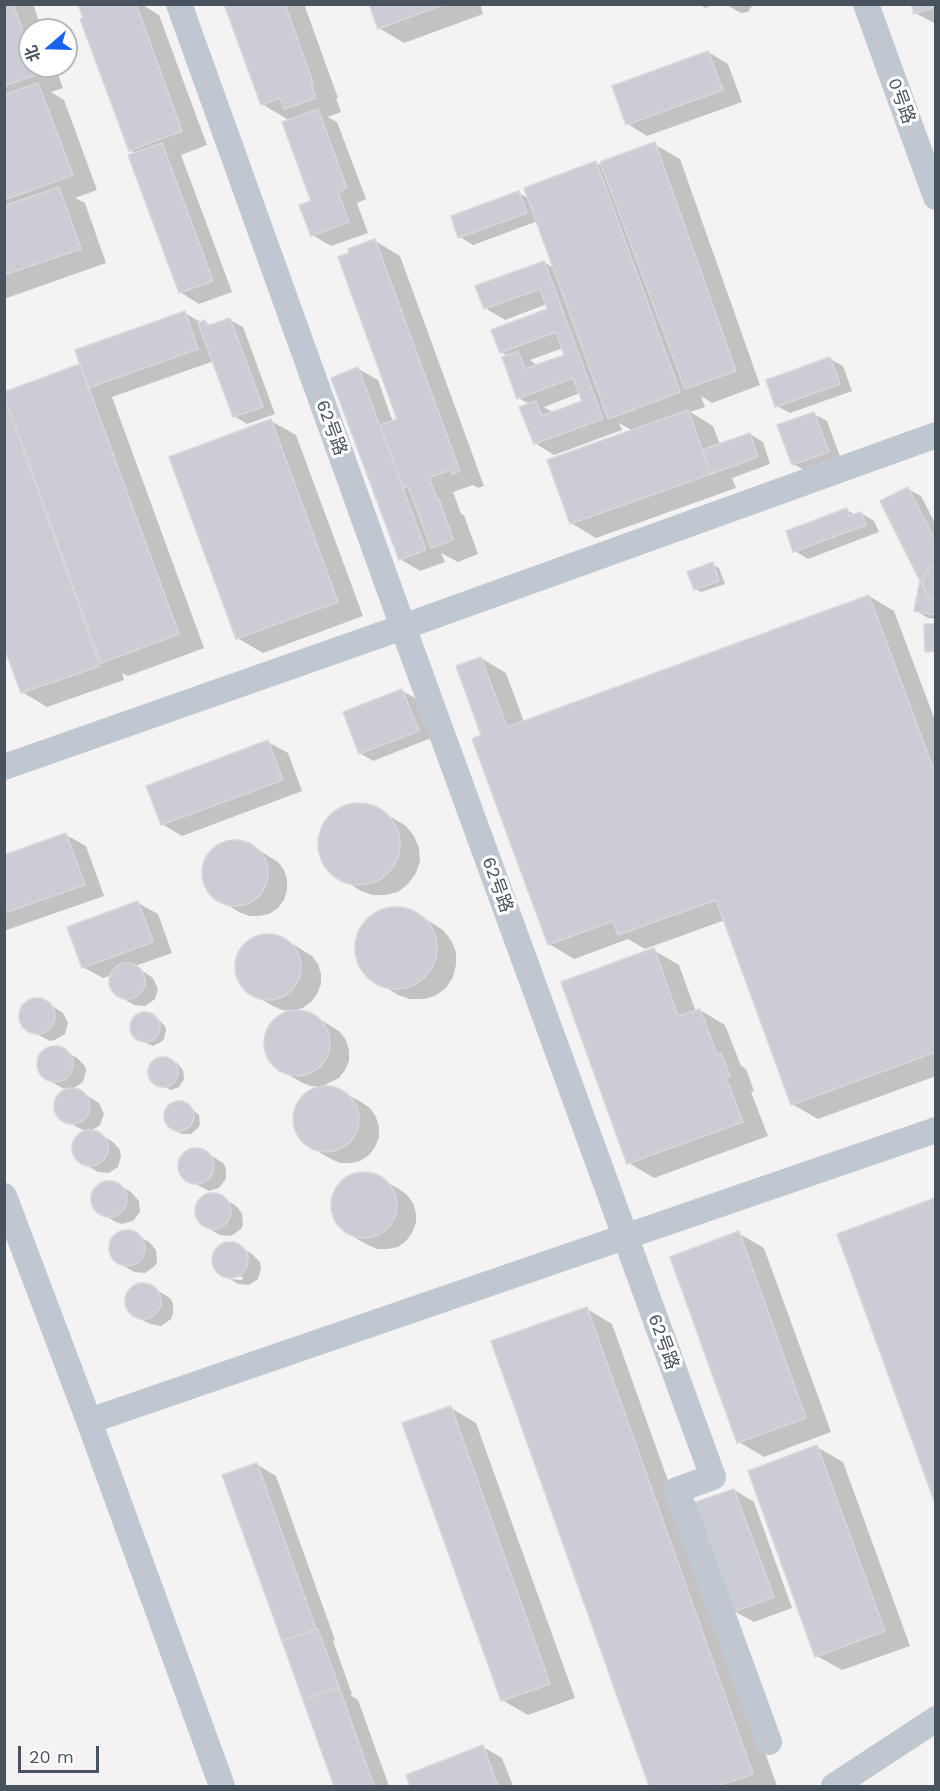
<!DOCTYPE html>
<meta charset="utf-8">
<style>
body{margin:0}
#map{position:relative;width:940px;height:1791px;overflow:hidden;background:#f4f2f2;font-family:"Work Sans","Noto Sans SC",sans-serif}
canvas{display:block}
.frame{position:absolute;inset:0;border:6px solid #495360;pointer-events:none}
.north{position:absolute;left:18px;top:18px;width:60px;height:60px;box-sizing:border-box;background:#fff;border:2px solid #b6babf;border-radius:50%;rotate:250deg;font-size:16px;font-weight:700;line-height:24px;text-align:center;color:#495360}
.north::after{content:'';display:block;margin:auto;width:21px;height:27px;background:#1564eb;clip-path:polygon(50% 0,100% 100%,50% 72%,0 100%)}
.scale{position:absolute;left:18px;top:1746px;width:81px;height:27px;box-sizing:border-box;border:3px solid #495360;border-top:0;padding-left:8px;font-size:18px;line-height:21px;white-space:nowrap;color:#495360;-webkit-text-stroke:4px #fff;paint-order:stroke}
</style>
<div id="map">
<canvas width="940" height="1791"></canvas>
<div class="frame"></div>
<div class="north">北</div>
<div class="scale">20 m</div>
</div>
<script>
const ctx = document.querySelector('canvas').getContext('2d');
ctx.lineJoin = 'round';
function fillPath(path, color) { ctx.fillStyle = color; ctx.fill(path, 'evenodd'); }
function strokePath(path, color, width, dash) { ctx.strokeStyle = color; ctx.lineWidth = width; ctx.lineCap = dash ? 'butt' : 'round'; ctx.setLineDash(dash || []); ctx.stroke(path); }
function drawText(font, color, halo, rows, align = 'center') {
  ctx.font = font + ' "Work Sans","Noto Sans SC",sans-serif'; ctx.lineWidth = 6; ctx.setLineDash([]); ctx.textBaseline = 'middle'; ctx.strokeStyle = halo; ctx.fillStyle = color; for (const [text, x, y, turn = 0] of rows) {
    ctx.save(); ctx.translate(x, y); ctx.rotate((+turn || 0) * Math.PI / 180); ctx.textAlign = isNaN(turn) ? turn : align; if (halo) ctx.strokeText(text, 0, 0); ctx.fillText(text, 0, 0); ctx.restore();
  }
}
const shadow = new Path2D(`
 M4,4H33L42,30H30V66H55L63,88L51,92L64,100L97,190L75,198L85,203L106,263L4,299Z
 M79,4H141L159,15L207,145L181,155L232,292L199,304L180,292L137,154L130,150Z
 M226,4H304L338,98H336L341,112L328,117L337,122L366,199L357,203L368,233L331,246L312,235L313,202L290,121L262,104Z
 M370,4H480L483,14L404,43L379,28Z
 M699,4H715L705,8Z
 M725,4H752V6L748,12L741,13Z
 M936,4V24L915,13Z
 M708,52L728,64L742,102L647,136L628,124L614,87Z
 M654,144L680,159L760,385L712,403L701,396L705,407L690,412L713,426L720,445L750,434L763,442L770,464L732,478L736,488L596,538L571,523L633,431L619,423L622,430L554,455L535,443L530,404L518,398L508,356L501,352L549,310L547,304L505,320L485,308L544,262L555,269L538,221L473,245L460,237L519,193L530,199L596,163L604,167ZM563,348L566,356L538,366L530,360ZM580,393L584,402L554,413L544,407Z
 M375,241L400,256L484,486L478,488L473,485L453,492L461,514L464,515L478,554L458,562L441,553L445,562L420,571L400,559L358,369L378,380L393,422L399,420Z
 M185,313L202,323L205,322L212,326L230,320L243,327L275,414L247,424L234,416L214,361L112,397L204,648L128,676L122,673L124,680L47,707L22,692L4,643V393L82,365Z
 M830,359L843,366L852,391L790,413L777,406Z
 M814,414L827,421L841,459L806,471L793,464Z
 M271,421L296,435L363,616L263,653L237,638Z
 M908,489L921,496L936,525V619L928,618L915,610L922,580Z
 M846,510L856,515L861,513L874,521L879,532L808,559L795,551L787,532Z
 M712,564L719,568L725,584L701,592L695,589Z
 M869,596L894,611L936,723V1076L818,1119L792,1104L725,920L645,949L628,939L574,959L549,944L483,736L481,658L506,673L524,722Z
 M402,691L415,698L431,738L373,761L360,753Z
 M268,742L288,753L302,791L182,836L162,824Z
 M361,804L374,807L406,826L414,836L419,848L420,861L416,873L408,884L398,892L386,895H373L361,891L330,871L323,860L319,847L321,834L326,821L336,812L348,806Z
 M66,835L86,846L104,896L4,931V857Z
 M228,841H238L249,844L278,862L284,870L287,880V890L284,900L278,908L269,914L259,916H249L239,912L219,900L211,893L206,885L203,874L204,863L209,853L218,845Z
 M138,903L158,914L172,953L135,966L153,978L158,989L155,999L145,1006L134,1005L116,994L110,984L112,975L103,978L83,967Z
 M398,908L411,911L432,923L443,930L451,940L456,952V965L453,977L446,988L435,996L423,999H410L398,995L367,975L360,964L357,951L358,938L363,925L373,916L385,910Z
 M261,935H272L283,938L312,956L318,964L321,974V984L317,994L311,1002L303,1008L296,1010L311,1014L331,1026L340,1032L346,1040L349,1050V1061L345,1070L339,1078L325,1085L341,1091L361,1102L370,1108L376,1117L379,1127V1137L375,1147L369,1155L360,1161L351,1163H340L331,1159L310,1147L302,1140L297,1132L295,1120L296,1110L301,1100L309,1092L322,1087L311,1086L301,1082L280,1070L272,1064L267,1055L264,1044L266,1033L271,1023L279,1016L291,1011L282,1010L273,1006L252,994L244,988L239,979L237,968L238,957L243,947L251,939Z
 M653,950L679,965L696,1012L700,1010L725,1025L741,1066L746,1069L754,1091L751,1092L768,1136L654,1178L629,1163Z
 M34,999L45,1001L63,1013L68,1023L65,1034L55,1040L50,1041L25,1028L20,1018L22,1008L25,1004Z
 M147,1014L158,1019L165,1026L166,1030L164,1039L161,1042L153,1046L137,1039L132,1031V1022L138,1015Z
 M52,1047L63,1050L77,1058L85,1066L86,1071L83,1082L71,1090L81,1092L99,1103L104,1114L100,1125L89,1132L99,1134L113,1142L120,1150L121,1156L118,1167L109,1173L98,1172L84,1164L79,1161L74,1151L75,1141L85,1131L61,1119L56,1109L58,1098L60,1095L72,1089L62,1088L48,1080L40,1072L38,1061L43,1052Z
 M165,1058L177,1063L183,1070L184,1079L179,1087L171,1090L155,1083L150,1076V1066L156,1060Z
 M177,1103L186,1104L199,1115L200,1124L198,1128L191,1134H182L178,1132L171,1128L166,1120L167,1111L169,1107Z
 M193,1149L204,1151L223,1163L226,1168V1179L219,1188L209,1191L184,1178L179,1168L181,1158L184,1154Z
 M367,1173L378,1177L399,1189L407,1195L413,1203L416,1213V1223L412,1233L406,1241L398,1247L388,1249H377L368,1245L347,1233L339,1226L334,1218L332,1207L333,1196L338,1186L346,1178L356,1174Z
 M106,1182L117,1184L131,1192L139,1201L140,1212L133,1221L122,1224L116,1222L102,1214L94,1206L92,1196L94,1191L102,1184Z
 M216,1195L235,1205L242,1213L243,1225L241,1229L231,1236L220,1235L206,1227L201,1223L196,1214L198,1203L205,1196Z
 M124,1232L135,1234L149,1242L156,1250L157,1262L155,1266L145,1273L134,1272L120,1264L115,1260L110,1251L112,1240L115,1236Z
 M738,1233L764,1248L831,1432L764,1457L739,1442Z
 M228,1244L238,1246L252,1254L260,1262L261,1268L258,1279L249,1285L238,1284L230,1279L242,1280L243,1277L228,1276V1278L224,1276L219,1273L214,1263L216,1252L218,1249Z
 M146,1284L170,1298L173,1303V1314L171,1319L161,1326L150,1324L136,1317L128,1308L126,1298L128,1293L135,1286Z
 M587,1309L612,1324L777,1786H651L493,1342Z
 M451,1408L476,1423L575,1698L528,1715L502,1700Z
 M817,1447L843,1462L910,1646L842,1670L817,1656Z
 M256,1464L276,1476L335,1640L333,1641L352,1694L350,1695L358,1700L389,1786H336L224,1476Z
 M734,1490L754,1502L792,1608L754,1622L734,1611Z
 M483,1747L502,1758L513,1786H411L407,1776Z`);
const building = new Path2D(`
 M4,4H13L30,50V66H36L39,74L4,86Z
 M78,4H112L113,6L118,4H136L182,131L129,151L80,19L83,18Z
 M224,4H285L313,83L311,84L316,98L284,109L280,98L261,105Z
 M369,4H445L378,29Z
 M911,4H936V6L914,14Z
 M708,51L723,90L626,125L612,86Z
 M38,83L73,175L4,200V95Z
 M318,109L347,188L338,192L349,222L311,236L299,205L311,201L282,122Z
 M655,142L736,371L685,389L600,162Z
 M162,143L213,281L179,293L128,155Z
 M596,161L680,392L608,419L524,188Z
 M59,187L81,249L4,275V206Z
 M519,191L527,213L458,238L451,216Z
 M375,239L460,471L452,474L450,470L429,478L437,499H439L453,540L431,548L408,486L403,488L380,425L397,419L338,257L349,253L348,249Z
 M544,261L603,419L534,444L519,407L536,401L542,416L582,401L573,378L517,399L502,357L518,351L525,369L564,355L556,332L500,353L491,330L547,309L540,289L484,309L475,286Z
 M185,311L198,349L88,388L75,350Z
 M230,318L263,407L233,417L198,323L205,320L207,326Z
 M830,357L840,384L775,407L766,380Z
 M80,364L179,634L101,663L4,395V392Z
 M358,367L426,550L399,560L331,378Z
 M4,395L100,666L21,693L4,647Z
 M688,410L711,474L570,524L547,460Z
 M814,412L829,452L792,465L777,425Z
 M271,419L338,602L236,639L169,457Z
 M750,433L758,457L711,474L702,450Z
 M908,487L936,542V564L931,566L925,573L923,581L924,589L880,501Z
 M847,508L849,516L861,512L866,525L793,552L786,531Z
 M713,562L719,581L694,590L687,572Z
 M936,564V602L928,597L924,589L923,581L925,573L931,566Z
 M920,580L928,597L936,602V615L914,611Z
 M869,595L936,776V1052L791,1105L716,900L618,935L613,921L548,945L472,739L481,735L456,666L481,657L507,727Z
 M924,624H936V651L925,652Z
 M402,689L419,731L359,754L343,712Z
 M268,740L283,780L161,825L146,786Z
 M318 844a41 41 0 1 1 82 0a41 41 0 1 1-82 0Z
 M66,833L85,885L4,913V855Z
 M202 873a33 33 0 1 1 66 0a33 33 0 1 1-66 0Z
 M138,901L153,942L82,968L67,927Z
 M355 948a41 41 0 1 1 82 0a41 41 0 1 1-82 0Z
 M235 967a33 33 0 1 1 66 0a33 33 0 1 1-66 0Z
 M654,948L678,1016L700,1009L717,1054L721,1053L730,1076L726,1078L743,1122L627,1164L561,982Z
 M109 981a18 18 0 1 1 36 0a18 18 0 1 1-36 0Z
 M19 1016a18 18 0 1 1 36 0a18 18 0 1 1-36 0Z
 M264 1043a33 33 0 1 1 66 0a33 33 0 1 1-66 0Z
 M130 1027a15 15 0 1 1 30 0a15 15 0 1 1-30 0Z
 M37 1064a18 18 0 1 1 36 0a18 18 0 1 1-36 0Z
 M148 1072a15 15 0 1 1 30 0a15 15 0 1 1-30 0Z
 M293 1119a33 33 0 1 1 66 0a33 33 0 1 1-66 0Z
 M54 1106a18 18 0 1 1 36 0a18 18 0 1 1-36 0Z
 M164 1116a15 15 0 1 1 30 0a15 15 0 1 1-30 0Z
 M72 1148a18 18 0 1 1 36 0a18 18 0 1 1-36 0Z
 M178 1166a18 18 0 1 1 36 0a18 18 0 1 1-36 0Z
 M331 1205a33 33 0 1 1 66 0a33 33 0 1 1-66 0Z
 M91 1199a18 18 0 1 1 36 0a18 18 0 1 1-36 0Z
 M195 1211a18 18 0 1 1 36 0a18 18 0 1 1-36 0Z
 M935,1198L936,1201V1506L837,1234Z
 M109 1248a18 18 0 1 1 36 0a18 18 0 1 1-36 0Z
 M739,1231L806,1418L737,1443L670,1257Z
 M212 1260a18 18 0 1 1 36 0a18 18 0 1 1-36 0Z
 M125 1301a18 18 0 1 1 36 0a18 18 0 1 1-36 0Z
 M587,1307L753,1774L717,1786H649L491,1341Z
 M451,1406L550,1684L501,1701L402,1423Z
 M817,1445L885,1631L815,1657L748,1471Z
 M257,1463L316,1629L282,1641L222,1475Z
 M734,1489L774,1597L733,1612L693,1503Z
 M318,1629L339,1687L303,1700L282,1641Z
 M339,1687L374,1786H334L303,1700Z
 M483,1745L498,1786H410L406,1775Z`);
const street = new Path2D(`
 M179,4L403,627L713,1477L677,1490L769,1742
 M866,4L936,197
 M4,767L403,627L936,435
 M4,1196L89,1421L222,1786
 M89,1421L936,1130
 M834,1786L936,1719`);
const streetNames = [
 ["0号路",901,101,70],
 ["62号路",331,428,70],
 ["62号路",497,885,70],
 ["62号路",663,1342,70]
];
fillPath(shadow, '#0003');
fillPath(building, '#cccdd4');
strokePath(building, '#d6d7dd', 1.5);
strokePath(street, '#bfc8d1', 26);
drawText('18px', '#495360', '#fff', streetNames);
</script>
